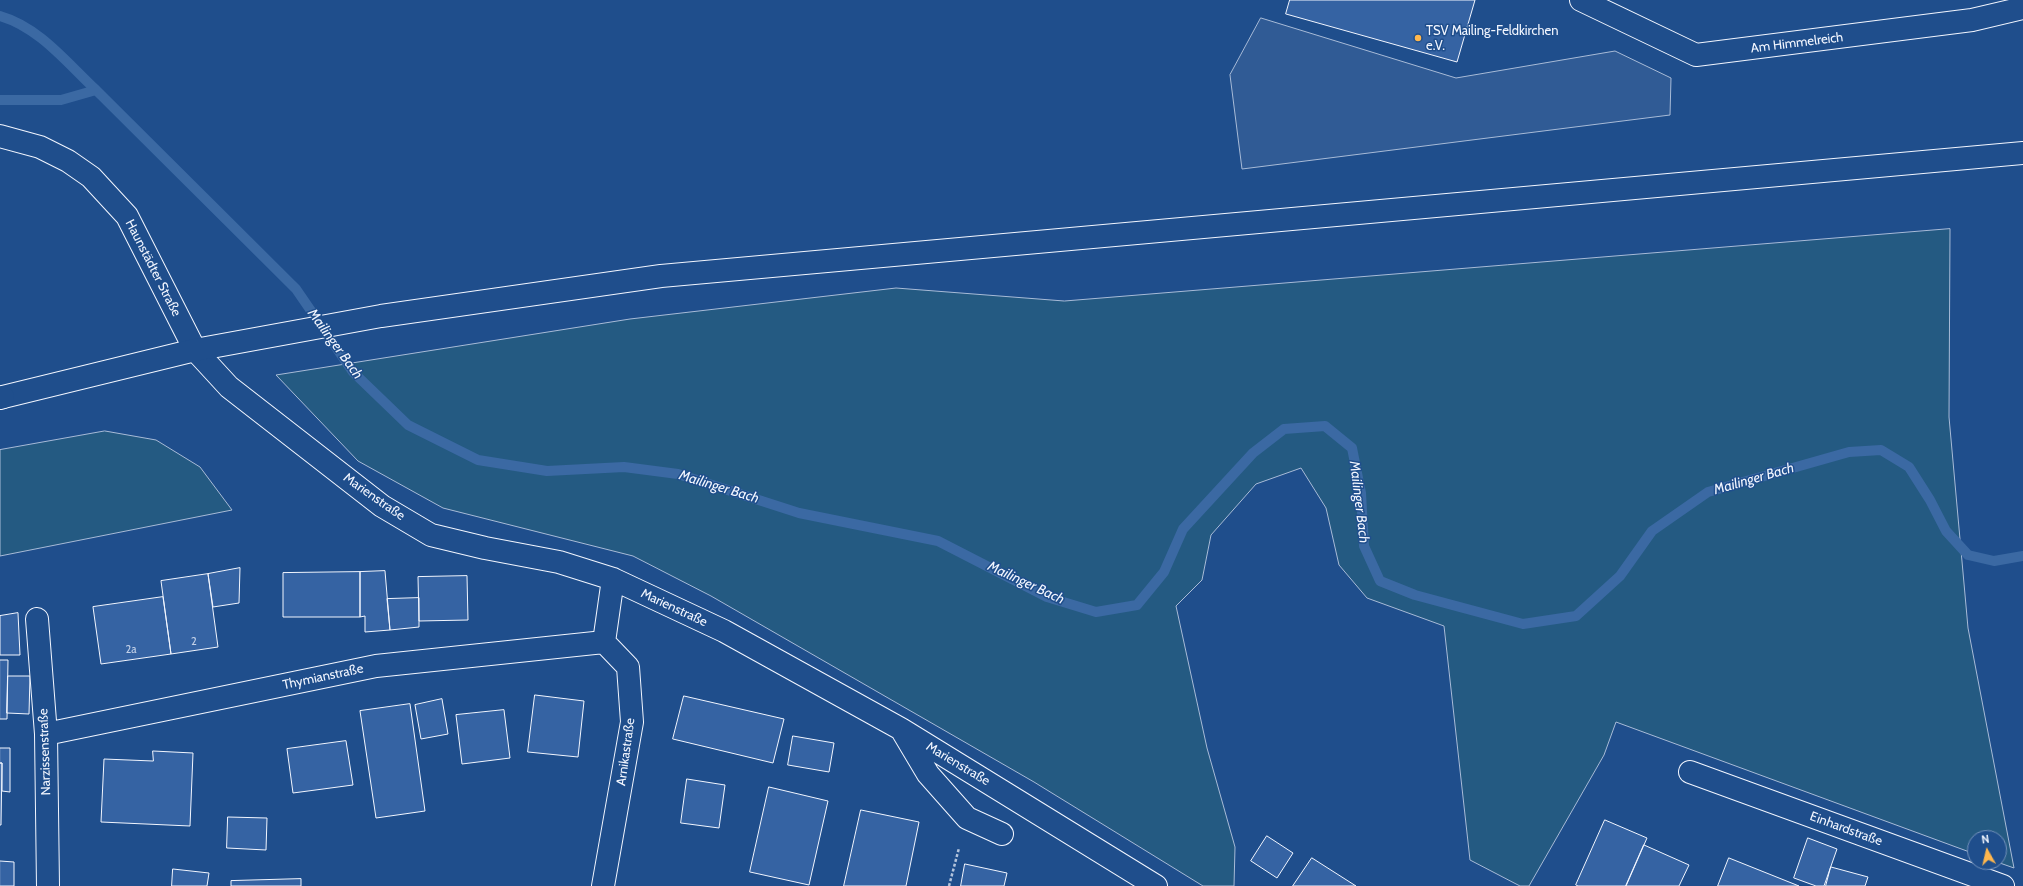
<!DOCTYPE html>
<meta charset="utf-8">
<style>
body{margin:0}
#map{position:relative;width:2023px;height:886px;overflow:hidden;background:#1f4e8c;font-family:Cabin,sans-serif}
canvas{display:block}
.north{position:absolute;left:1967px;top:830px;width:40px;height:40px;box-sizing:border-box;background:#1f4e8c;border:1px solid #7391ba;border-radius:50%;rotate:352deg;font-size:11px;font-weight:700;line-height:16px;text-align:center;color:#f2f6ff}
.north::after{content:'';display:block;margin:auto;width:14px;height:18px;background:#ffb74d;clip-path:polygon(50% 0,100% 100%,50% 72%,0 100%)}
</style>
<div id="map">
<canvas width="2023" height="886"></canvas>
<div class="north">N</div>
</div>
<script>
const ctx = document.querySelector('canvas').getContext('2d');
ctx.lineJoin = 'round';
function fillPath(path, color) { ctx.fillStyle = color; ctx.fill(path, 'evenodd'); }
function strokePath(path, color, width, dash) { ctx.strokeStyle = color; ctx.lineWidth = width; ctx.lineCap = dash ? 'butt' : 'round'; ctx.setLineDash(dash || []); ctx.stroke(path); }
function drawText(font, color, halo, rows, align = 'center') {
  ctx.font = font + ' Cabin,sans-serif'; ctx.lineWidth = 3; ctx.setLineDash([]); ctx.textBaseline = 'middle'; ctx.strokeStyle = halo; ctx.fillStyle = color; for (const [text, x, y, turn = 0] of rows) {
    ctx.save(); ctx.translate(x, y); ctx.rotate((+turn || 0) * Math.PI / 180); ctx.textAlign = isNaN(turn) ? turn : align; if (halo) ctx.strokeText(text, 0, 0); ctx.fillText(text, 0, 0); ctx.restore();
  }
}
const green = new Path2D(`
 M1950,229L1949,417L1968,628L2014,868L1997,862H1999V838H1975V854L1616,722L1604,755L1529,886H1520L1470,860L1444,626L1367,598L1339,565L1326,508L1301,468L1256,484L1211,535L1202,580L1176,606L1207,748L1235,847L1234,886H1203L1034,782L711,596L633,556L443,508L358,461L276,375L630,319L896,288L1064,301Z
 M105,431L156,440L200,467L232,510L0,556V450Z`);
const parking = new Path2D(`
 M1261,18L1456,78L1615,51L1671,78L1670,115L1242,169L1230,75Z`);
const stream = new Path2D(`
 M0,16C39,27 67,63 96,90
 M0,100H61L96,90L296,289L353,372L408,425L478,460L547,471L624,467L678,474L799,513L938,541L1047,597L1096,612L1137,605L1164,572L1183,529L1253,453L1284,429L1325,426L1352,448L1361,493L1364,546L1380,581L1415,595L1523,624L1576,616L1620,576L1652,531L1708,492L1849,452L1881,450L1909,467L1930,500L1946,531L1968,555L1994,561L2023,556`);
const building = new Path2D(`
 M1290,0H1475L1457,62L1286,14Z
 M240,568L239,603L213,607L208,574Z
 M385,571L390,630L365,632V616L360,617V572Z
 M360,572V617H283V573Z
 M208,574L218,647L171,654L161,581Z
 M467,576L468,620L419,621L418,577Z
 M163,597L171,654L101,664L93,607Z
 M419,598V627L390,630L387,599Z
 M18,613L20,655H0V616Z
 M0,660H8L7,719H0Z
 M8,676H30L29,714L7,713Z
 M535,695L584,701L578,757L528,752Z
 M684,696L784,719L773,763L673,739Z
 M442,699L448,734L421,739L415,705Z
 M410,704L425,811L376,818L360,711Z
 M504,710L510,758L462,764L456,715Z
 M793,736L834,743L829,772L788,765Z
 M346,741L353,785L293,793L287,749Z
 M0,748H10V792L2,791V763H0Z
 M153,751L193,753L190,826L101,822L104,759L153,761Z
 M0,763H2L1,825H0Z
 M687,779L725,785L719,828L681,823Z
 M769,787L828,801L809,885L750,872Z
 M861,810L919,822L906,886H844Z
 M228,817L267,818L266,850L227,848Z
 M1605,820L1647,838L1626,886H1578L1576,885Z
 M1267,836L1293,853L1277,878L1251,861Z
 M1808,838L1837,849L1824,886H1816L1794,878Z
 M1644,845L1689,865L1679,886H1626Z
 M1312,858L1356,886H1293Z
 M1729,858L1799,886H1718Z
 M0,861L14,862V886H0Z
 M965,864L1007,873L1004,886H961Z
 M1831,867L1868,877L1865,886H1826Z
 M173,869L209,873L207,886H172Z
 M301,879V886H231V881Z`);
const path = new Path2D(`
 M949,886L959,848`);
const minor = new Path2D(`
 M1581,0L1696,55L1972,20L2023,8
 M0,136L40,147L68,161L91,177L127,216L195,350L229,387L382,506L431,535L485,548L559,562L613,579L724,631L901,729L1156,886
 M37,619L46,734L48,886
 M903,732L928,774L967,818L1002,834
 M46,734L376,666L604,642
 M1690,772L2003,886
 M603,886L632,722L628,667L604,642L613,579`);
const major = new Path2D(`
 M3,397L195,350L381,316L661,276L2023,153`);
const highway = new Path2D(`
 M0,398L3,397`);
const markers = [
 [1418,38,4,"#ffb74d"]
];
const numberNames = [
 ["2",194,642],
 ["2a",131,650]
];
const poiNames = [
 ["TSV Mailing-Feldkirchen",1426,31],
 ["e.V.",1426,46]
];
const streetNames = [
 ["Am Himmelreich",1797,43,-7],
 ["Haunstädter Straße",153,268,63],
 ["Marienstraße",374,497,35],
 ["Marienstraße",674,608,25],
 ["Thymianstraße",323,677,-12],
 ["Narzissenstraße",45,752,-92],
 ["Arnikastraße",626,752,-82],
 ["Marienstraße",958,764,31],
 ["Einhardstraße",1846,829,20]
];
const waterNames = [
 ["Mailinger Bach",335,344,54],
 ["Mailinger Bach",1754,479,-16],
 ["Mailinger Bach",719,487,17],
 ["Mailinger Bach",1359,502,83],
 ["Mailinger Bach",1026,583,25]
];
fillPath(green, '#245a82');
strokePath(green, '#a8bbd7', 1);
fillPath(parking, '#305b95');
strokePath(parking, '#a8bbd7', 1);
strokePath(stream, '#3b69a3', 10);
fillPath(building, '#3563a3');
strokePath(building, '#f2f6ff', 1);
strokePath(minor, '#f2f6ff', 24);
strokePath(major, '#f2f6ff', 24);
strokePath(highway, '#f2f6ff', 24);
strokePath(path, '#b3c4dc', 2.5, [3, 2]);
strokePath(minor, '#1f4e8c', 22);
strokePath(major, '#1f4e8c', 22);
strokePath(highway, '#1f4e8c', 22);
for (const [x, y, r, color] of markers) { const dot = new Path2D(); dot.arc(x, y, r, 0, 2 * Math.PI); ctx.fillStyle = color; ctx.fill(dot); strokePath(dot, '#1f4e8c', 1.5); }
drawText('11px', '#c3d1e8', null, numberNames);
drawText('13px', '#f2f6ff', '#1f4e8c', poiNames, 'left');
drawText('13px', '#f2f6ff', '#1f4e8c', streetNames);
drawText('italic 14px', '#f2f6ff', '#1f4e8c', waterNames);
</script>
